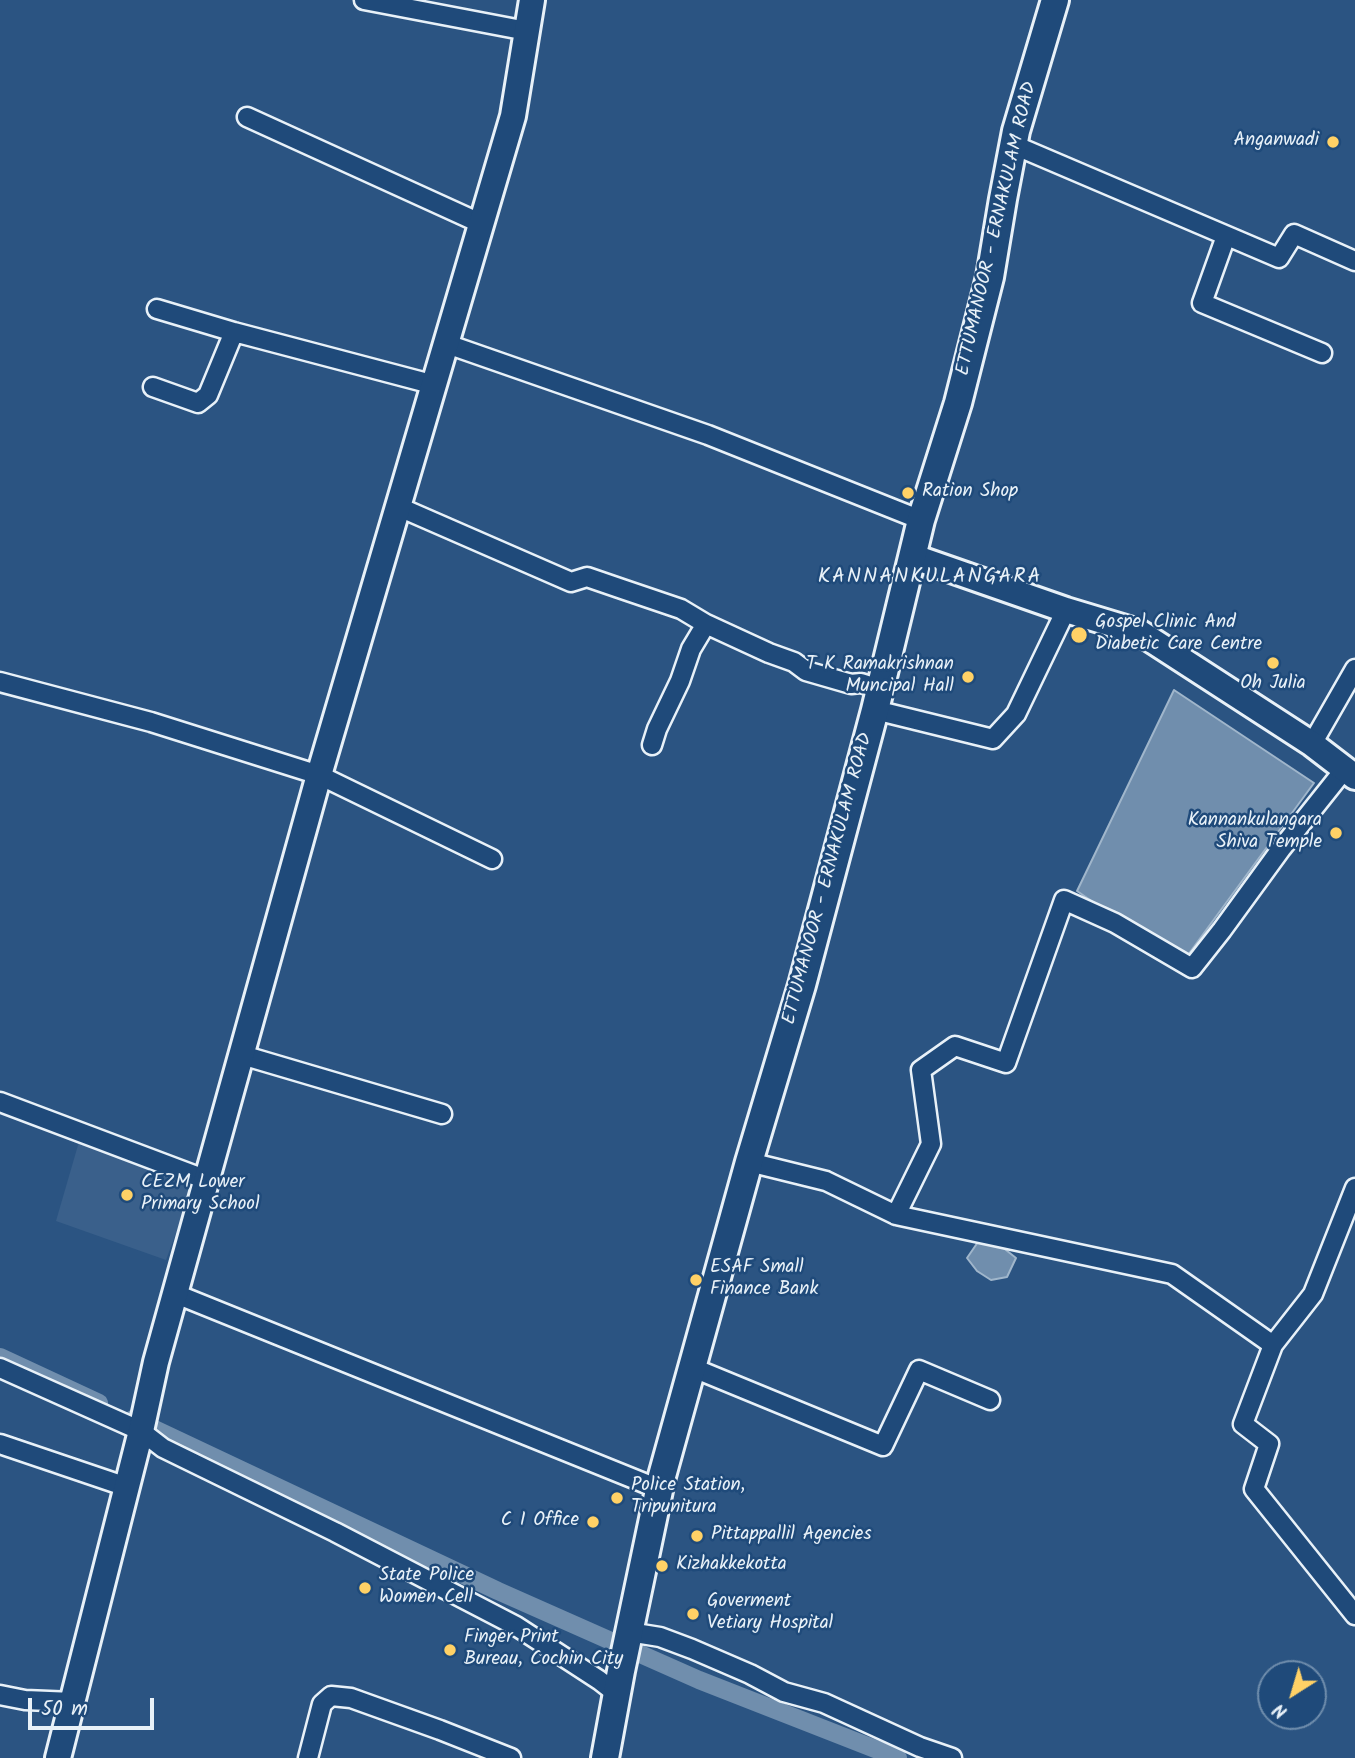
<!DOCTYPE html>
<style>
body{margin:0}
#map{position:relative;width:1355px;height:1758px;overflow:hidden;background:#2b5482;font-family:Kalam,sans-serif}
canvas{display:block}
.north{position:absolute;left:1257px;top:1660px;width:70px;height:70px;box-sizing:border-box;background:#1f4a7a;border:2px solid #6f8dac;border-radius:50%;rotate:217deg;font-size:19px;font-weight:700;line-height:28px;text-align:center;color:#e8f1f8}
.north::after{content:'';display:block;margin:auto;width:24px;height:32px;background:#ffd166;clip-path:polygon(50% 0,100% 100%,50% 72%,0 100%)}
.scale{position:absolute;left:28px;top:1698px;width:126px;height:32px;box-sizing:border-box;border:4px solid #e8f1f8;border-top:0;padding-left:9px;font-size:21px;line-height:24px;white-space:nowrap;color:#e8f1f8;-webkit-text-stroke:5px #1f4a7a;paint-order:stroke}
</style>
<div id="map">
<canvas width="1355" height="1758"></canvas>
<div class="north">N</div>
<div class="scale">50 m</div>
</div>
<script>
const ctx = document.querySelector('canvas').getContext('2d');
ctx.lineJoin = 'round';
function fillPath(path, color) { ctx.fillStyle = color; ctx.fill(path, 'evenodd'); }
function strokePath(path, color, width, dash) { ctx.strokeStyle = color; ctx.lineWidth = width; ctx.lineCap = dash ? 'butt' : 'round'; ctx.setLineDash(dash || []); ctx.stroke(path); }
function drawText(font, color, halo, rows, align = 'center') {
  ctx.font = font + ' Kalam,sans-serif'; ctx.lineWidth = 5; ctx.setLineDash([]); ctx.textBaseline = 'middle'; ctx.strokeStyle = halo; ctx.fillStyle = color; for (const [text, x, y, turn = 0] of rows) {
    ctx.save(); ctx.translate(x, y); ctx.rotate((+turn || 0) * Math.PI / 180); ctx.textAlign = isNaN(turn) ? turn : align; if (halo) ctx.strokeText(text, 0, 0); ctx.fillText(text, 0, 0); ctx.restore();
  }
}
const built = new Path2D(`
 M83,1128L199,1170L166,1260L56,1221Z`);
const water = new Path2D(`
 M1174,690L1314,783L1182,963L1077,891Z
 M978,1242H996L1016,1258L1007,1277L991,1280L977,1271L967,1258Z`);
const canal = new Path2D(`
 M0,1357L99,1403
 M133,1419L498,1591L699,1680L898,1758`);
const minor = new Path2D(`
 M364,0L527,31
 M247,117L482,224
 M1014,145L1279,258L1294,234L1355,261
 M1226,236L1202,303L1322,353
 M157,309L234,332L435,385
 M447,344L708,435L921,520
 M153,387L198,403L208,395L234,332
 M399,507L571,582L587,577L622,589L681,609L706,624L769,653L794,662L806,671L851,684L861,683L880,689
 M0,682L151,722L319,775L492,859
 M875,710L993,739L1016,714L1066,610
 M1312,744L1355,669
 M652,745L657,729L680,681L691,649L706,624
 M242,1055L442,1114
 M0,1102L207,1180
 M749,1162L826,1181L896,1215L931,1144L921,1070L955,1046L1006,1063L1064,900L1115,923L1192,968L1222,930L1281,849L1344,770
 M896,1215L1172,1274L1273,1345L1243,1424L1269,1444L1254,1489L1355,1615
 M176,1294L659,1489
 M1273,1345L1313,1294L1355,1188
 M691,1367L883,1446L919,1370L990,1400
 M0,1368L141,1431L163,1448L335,1532L516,1626L599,1680L617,1694
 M0,1444L127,1487
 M629,1632L660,1637L692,1649L750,1674L784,1692L824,1703L920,1747L952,1758
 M0,1695L25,1700L73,1702
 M308,1758L322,1704L331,1696L351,1698L440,1730L511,1758`);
const secondary = new Path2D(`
 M914,557L1066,610L1139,632L1312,744L1355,777
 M58,1758L141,1431L156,1362L319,775L513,116L532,0`);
const primary = new Path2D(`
 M605,1758L621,1671L662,1476L749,1162L802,985L875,710L921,520L958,403L990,277L1003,199L1016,131L1055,0`);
const markers = [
 [1333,142,7,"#ffd166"],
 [908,493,7,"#ffd166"],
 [1079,635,9,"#ffd166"],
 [1273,663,7,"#ffd166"],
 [968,677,7,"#ffd166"],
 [1336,833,7,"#ffd166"],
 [127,1195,7,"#ffd166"],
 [696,1280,7,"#ffd166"],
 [617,1498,7,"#ffd166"],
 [593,1522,7,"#ffd166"],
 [697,1536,7,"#ffd166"],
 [662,1566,7,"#ffd166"],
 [365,1588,7,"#ffd166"],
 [693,1614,7,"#ffd166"],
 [450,1650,7,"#ffd166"]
];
const poiNames = [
 ["Anganwadi",1319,142,"right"],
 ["Ration Shop",922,493],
 ["Gospel Clinic And",1095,624],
 ["Diabetic Care Centre",1095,646],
 ["T K Ramakrishnan",954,666,"right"],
 ["Muncipal Hall",954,688,"right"],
 ["Oh Julia",1273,685,"center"],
 ["Kannankulangara",1322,822,"right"],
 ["Shiva Temple",1322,844,"right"],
 ["CEZM Lower",141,1184],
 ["Primary School",141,1206],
 ["ESAF Small",710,1269],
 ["Finance Bank",710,1291],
 ["Police Station,",631,1487],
 ["Tripunitura",631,1509],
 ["C I Office",579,1522,"right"],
 ["Pittappallil Agencies",711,1536],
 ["Kizhakkekotta",676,1566],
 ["State Police",379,1577],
 ["Women Cell",379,1599],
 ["Goverment",707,1603],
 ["Vetiary Hospital",707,1625],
 ["Finger Print",464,1639],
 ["Bureau, Cochin City",464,1661]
];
const streetNames = [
 ["ETTUMANOOR - ERNAKULAM ROAD",998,229,-77],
 ["ETTUMANOOR - ERNAKULAM ROAD",829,879,-75]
];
const neighbourhoodNames = [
 ["KANNANKULANGARA",930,578]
];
fillPath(built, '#3a608b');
fillPath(water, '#708ead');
strokePath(water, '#a0b6cb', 2);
strokePath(canal, '#708ead', 18);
strokePath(minor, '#e8f1f8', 23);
strokePath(secondary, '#e8f1f8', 30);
strokePath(primary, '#e8f1f8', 32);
strokePath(minor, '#1f4a7a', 18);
strokePath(secondary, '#1f4a7a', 24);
strokePath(primary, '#1f4a7a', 26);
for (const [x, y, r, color] of markers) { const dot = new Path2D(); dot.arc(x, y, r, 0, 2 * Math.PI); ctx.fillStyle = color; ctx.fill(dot); strokePath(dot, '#1f4a7a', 2.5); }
drawText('19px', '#e8f1f8', '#1f4a7a', poiNames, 'left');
drawText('19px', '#e8f1f8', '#1f4a7a', streetNames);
ctx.letterSpacing = '2px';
drawText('21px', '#e8f1f8', '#1f4a7a', neighbourhoodNames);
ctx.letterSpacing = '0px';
</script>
